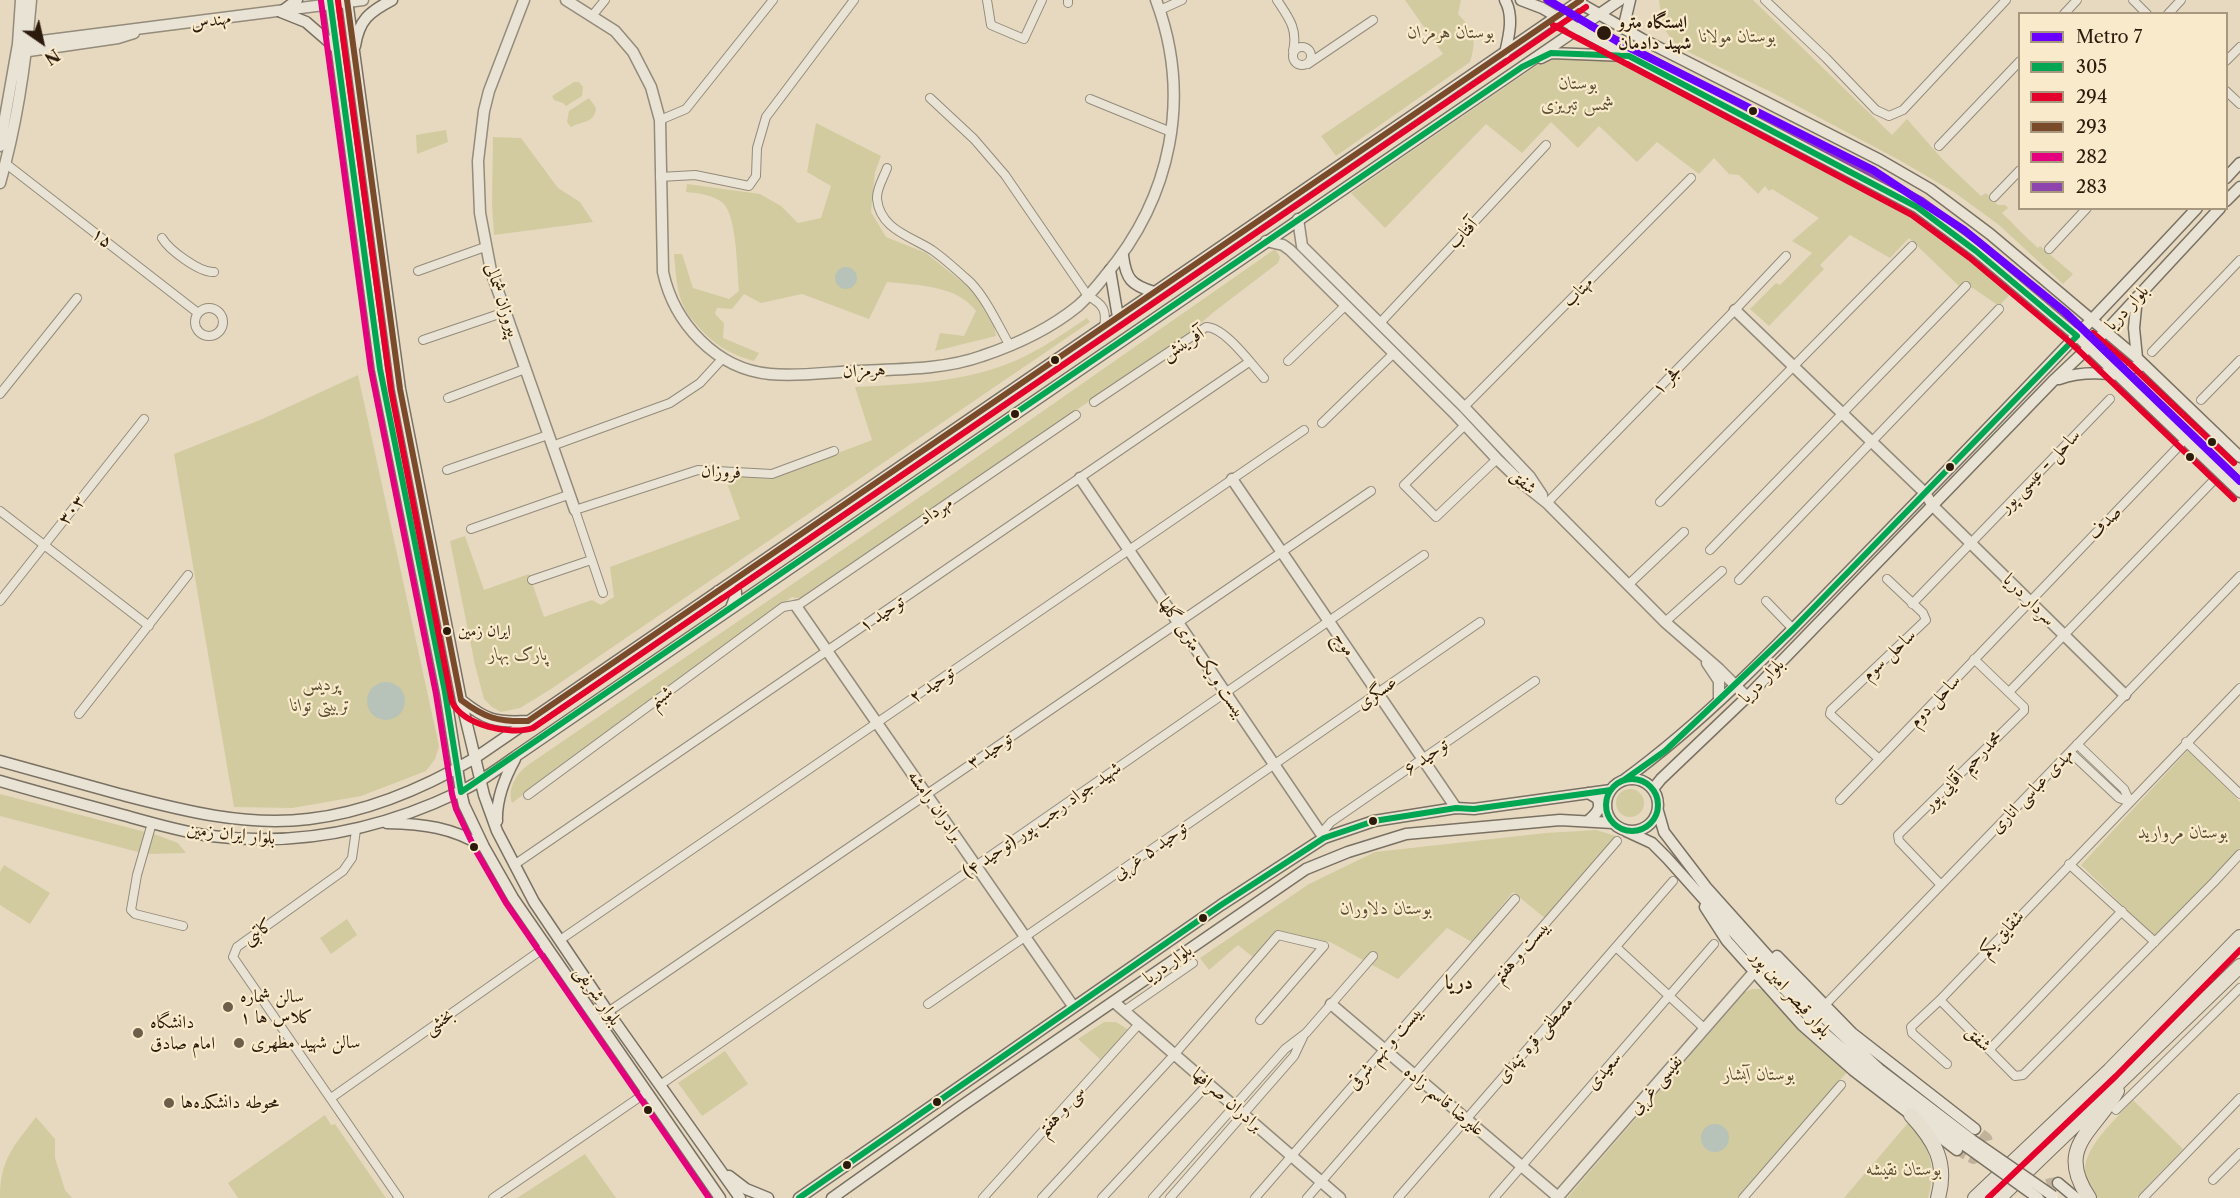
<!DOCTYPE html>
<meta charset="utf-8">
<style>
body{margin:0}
#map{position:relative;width:2240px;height:1198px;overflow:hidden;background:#e6d9bf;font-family:"Libre Caslon Text",serif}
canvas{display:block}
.legend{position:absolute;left:2018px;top:12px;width:210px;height:198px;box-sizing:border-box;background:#f9eacb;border:2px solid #a7977f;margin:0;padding:8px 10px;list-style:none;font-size:18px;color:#2c1b0d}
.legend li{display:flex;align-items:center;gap:12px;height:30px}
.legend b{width:30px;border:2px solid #a7977f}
.north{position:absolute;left:12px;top:12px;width:60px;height:60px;-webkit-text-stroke:4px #f9eacb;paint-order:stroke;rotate:146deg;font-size:16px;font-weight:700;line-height:24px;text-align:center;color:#2c1b0d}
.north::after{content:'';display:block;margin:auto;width:21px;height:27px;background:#2c1b0d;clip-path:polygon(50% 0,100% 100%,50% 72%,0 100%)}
</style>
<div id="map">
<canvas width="2240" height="1198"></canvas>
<ul class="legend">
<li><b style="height:8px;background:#6a00ff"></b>Metro 7</li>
<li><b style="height:8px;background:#00a651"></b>305</li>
<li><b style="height:8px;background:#e4002b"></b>294</li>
<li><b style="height:8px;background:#7a4b2a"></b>293</li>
<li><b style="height:8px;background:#e5007d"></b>282</li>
<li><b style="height:8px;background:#8e44ad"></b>283</li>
</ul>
<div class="north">N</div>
</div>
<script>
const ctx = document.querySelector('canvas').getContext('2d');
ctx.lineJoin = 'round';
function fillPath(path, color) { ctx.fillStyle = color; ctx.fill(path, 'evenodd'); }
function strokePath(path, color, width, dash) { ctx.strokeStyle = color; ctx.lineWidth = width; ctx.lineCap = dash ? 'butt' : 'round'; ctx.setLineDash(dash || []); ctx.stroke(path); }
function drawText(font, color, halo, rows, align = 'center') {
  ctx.font = font + ' "Libre Caslon Text",Amiri,serif'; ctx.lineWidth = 4.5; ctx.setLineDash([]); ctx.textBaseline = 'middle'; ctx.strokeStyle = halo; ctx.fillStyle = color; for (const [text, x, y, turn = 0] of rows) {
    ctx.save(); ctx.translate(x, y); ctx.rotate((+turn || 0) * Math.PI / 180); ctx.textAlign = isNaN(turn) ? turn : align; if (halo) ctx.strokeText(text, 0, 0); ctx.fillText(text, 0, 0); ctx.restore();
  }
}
const green = new Path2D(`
 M1405,0H1461L1458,14C1474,31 1477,40 1470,62L1336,156L1321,136L1443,54Z
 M1659,0H1753L1892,135L1907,119L1944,161L1981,196L1986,193L1998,205H2005L2008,208L2002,213C2015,225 2025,237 2038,248L2040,246L2073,274L2063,284L1999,225L1954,192L1901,161L1773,93L1676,46L1665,30L1661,16Z
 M1564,57L1615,59L1629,63L1895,202L1948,237L2013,291L1999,306L1973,288L1959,286L1909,238L1890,258L1850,235L1820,265L1824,269L1769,326L1750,309L1776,283L1780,285L1812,253L1792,241L1819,218L1772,189L1769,191L1765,186L1758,194L1739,175L1729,174L1714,158L1699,174L1657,142L1637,162L1599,126L1578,148L1551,122L1522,153L1486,124L1385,228L1351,193L1546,59Z
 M574,82H579L583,87L582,96L566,106L563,103L554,100L552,96Z
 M589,98L596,108C595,123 582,121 571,127L567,122L569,111Z
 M816,123L881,156L875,172L871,212L886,237L926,253L972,290L994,326L996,336L935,351L940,333L964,336L976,311C957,285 917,285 887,282L869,319L802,294L761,303L744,294L732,309L717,308L715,314L724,323L723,338L759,353L754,361C729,354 713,344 696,324C693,320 687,315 685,309C676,293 676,272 674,254H682L693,288L729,299L739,291C737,272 737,216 723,203C713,195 699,193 686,192L687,184L760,194L781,206L798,223L821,218L831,186L807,172Z
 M446,130L448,142L417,154L416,135Z
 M493,137L521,138L558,188L580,202L593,222L494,235L492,204Z
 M1275,249L1280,257L1278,263L1215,311L1194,329L802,599L792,597L512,803C507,788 517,773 528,765L927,492Z
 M1087,318L1090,322L551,689L520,708L501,712L492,707L484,699L475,665L450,541L465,536L484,590L529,574L544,617L592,600L601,605L614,597L610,567L740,519L724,475L770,479L872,440L855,387C906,384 954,383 1002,366C1033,355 1060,336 1087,318Z
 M358,375L439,746L435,759L426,771L361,796L292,808L234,807L174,454L260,420Z
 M2189,749L2240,802V848L2155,937L2081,865Z
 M1616 803a14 14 0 1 1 28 0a14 14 0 1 1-28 0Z
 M0,794L157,835L178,843L186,853L146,854L0,816Z
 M1596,830L1616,836L1546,919L1513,892L1472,942L1447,928L1398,979L1330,942L1275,931L1253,957L1238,945L1209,970L1200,958L1309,884L1375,852L1546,833Z
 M4,865L50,893L30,924L0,905V872Z
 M347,919L357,935L331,954L320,938Z
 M1752,989H1764L1848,1071L1737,1198H1567L1745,992Z
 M1104,1022H1116L1129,1030L1101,1060L1078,1039Z
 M725,1051L748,1084L702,1116L678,1083Z
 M2133,1100L2183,1149L2136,1198H2098C2092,1189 2084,1179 2085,1168C2086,1145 2118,1117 2133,1100Z
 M325,1115L331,1125L335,1124L386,1198H238L228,1183Z
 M36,1117L55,1139V1158L65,1190L72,1198H0C0,1159 14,1146 36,1117Z
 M1908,1123C1930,1145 1937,1168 1928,1198H1844Z
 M585,1154L616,1198H517Z`);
const water = new Path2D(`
 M835 278a11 11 0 1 1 22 0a11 11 0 1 1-22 0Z
 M367 701a19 19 0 1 1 38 0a19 19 0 1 1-38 0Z
 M1701 1138a14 14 0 1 1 28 0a14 14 0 1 1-28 0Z`);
const secondaryTunnel = new Path2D(`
 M1957,1150L1973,1159L1983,1155L1989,1145L1987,1138L1975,1129
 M2036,1194C2040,1186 2050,1181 2058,1183`);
const minor = new Path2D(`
 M987,0L991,25L1024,39L1042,0
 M1277,0C1289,18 1298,29 1293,51
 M1765,0L1826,58L1876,110L1889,116L1903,110L2006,0
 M2133,0L2147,14
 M1068,3V0
 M1160,10L1182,0
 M2064,14L2077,0
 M2168,14L2181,0
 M592,16L605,0
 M1293 56a9 9 0 1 1 18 0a9 9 0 1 1-18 0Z
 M2226,61L2240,47
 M1308,64L1373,20
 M2226,91L2240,104
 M930,98L974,139L1005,175L1088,296C1103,304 1107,310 1104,327
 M1090,99L1171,132
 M660,120L686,109L773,0
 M1939,146L2020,61
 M5,163L198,313
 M887,168C884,177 876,189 877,199C880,229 910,236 932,250C945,259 959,272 971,283C987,300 998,325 1010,346
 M660,177L695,175L749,186L756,176L757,148L766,117L854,0
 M1994,197L2020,170
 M162,238C169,250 200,273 214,272
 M2049,249L2087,208
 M418,271L485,247
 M195 322a14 14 0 1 1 28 0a14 14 0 1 1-28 0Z
 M1380,323L1546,145
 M423,340L505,312
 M2152,352L2240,260
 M1288,361L1346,305
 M0,394L77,298
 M448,398L525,369
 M2201,400L2240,360
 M1094,402L1206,327C1225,327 1251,364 1264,378
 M1464,407L1691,178
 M1322,423L1394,353
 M1465,425L1404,485L1436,517L1497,459
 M552,446L670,403L700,383L723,358
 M447,470L548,435
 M1660,502L1912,246
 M1547,503L1735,310L1786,256
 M0,511L149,626
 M471,529L568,495
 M1710,550L1966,286
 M532,580L591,560
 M1739,580L1999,309
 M1628,585L1684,532
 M603,593L575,510L698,470L772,474L834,451
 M0,601L144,419
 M1766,601L1793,629
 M1912,604L2110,399
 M1665,622L1722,571
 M2009,692L2213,481
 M79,714L188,575
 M2186,742L2240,794
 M2077,744L2124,789L2130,802
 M2070,752L2119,798L2130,802
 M1879,759L1830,714L1831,710L1926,620L1923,613L1887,579
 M528,795L783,607L800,604L1076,415
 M1840,800L2180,445
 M152,823L137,875L131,910L135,914L183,926
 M356,830L352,858L343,871L237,947L233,957L399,1198
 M1324,838L1325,829L1331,822L1535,681
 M2069,864L2155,942
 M514,865L1249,362
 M1941,885L1899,841L1898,835L2024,711V707L1974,659
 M560,940L1304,430
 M1616,947L1705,1029
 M1940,1000L2015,1076L2023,1075L2214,882L2240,854
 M928,1004L1480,622
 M1824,1006L2240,576
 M1124,1011L1193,963
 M608,1012L1371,491
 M1989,1050L2122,911
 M1947,1064L1912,1033L1911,1027L1940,1000L2240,688
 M660,1085L1424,555
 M331,1098L547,946
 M2116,1110L2240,988
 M2213,1180L2240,1153
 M493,1198L647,1092
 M983,1198L1139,1024
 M1042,1198L1174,1055L1278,935L1324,946L1260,1020
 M1102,1198L1208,1084
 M1153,1198L1285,1049L1306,1033L1373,956
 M1170,1198L1294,1056L1303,1037
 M1255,1198L1515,899
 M1307,1198L1617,841
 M1398,1198L1673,881
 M1494,1198L1714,944
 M1743,1198L1841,1085
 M2143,1198L2240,1098`);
const tertiary = new Path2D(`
 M524,0L489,91L484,111L478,161L480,213L491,271L575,510
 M566,0L615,31L633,52L651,87L660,120L663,272C674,323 716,369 770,374C799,377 828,372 856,371C898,369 943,370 982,356C1015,345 1051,328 1078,306C1088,297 1097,286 1105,276C1172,197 1192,96 1156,0
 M18,44L363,0
 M22,52L118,38L134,33
 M0,146L18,44L21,0
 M0,183C17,124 26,61 31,0
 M1298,219L1302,246L1464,407L1530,477L1542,495
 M1266,241L1283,245L1290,250L1456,415L1497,459L1522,483L1547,503L1665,622L1719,669L1747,697
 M1735,310L1925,493L1933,506L2125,695
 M1080,478L1324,838
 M1232,479L1456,808
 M796,606L1073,1006
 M1707,663L1719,681V699
 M1114,1002L1340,1198
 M1331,1004L1558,1197
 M1557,1198L1754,972`);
const secondary = new Path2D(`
 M330,0L380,369L445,692L461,792L464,805L484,847L513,898L720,1198
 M347,0L400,389L461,700L484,795L497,831L534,902L608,1012L740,1198
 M1521,0L1542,8L1578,29L1917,207L1976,251L2077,336L2240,492
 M1630,0L1625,21L1631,32
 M1578,2L1642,39L1880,160L1930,189L1990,234L2137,358L2240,457
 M281,12L306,22L336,48
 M281,12L297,0
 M355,46C359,20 369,12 392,0
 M1505,53C1509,36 1514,16 1505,0
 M1541,58L1551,53L1627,56
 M2226,178L2240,163
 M2226,201L2240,187
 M1123,256C1126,279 1131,285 1154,292
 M1110,270L1118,317
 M2137,358L2134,328L2137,297
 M2059,379C2079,372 2097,372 2118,375
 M2127,383C2123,370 2134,365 2145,366
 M718,591L728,589L736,592V595L731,608
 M461,700C486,720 495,723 528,721
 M0,761C40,772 80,783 119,794C181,810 244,827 309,819C368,812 424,788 475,758L1581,0
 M1606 805a26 26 0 1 1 52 0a26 26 0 1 1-52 0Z
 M1624,780C1713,715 1789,633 1865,555C1977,440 2088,325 2197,208
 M0,781C41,793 82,804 123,815C152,823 182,832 211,836C298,847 380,830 459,792C479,783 498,769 516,756L1620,0
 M1653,789L1661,779L1747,697L2053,381L2105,332L2220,208
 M1658,811L1664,832L1706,887L1818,1012L1879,1069L1972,1140
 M497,821C496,799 504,779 515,759
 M1588,821C1595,815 1603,808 1597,798L1588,793
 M387,823C423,824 452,827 484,847
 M1626,831L1652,843L1667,858L1821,1030L1889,1089L1967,1147
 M1705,907L1727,941L1802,1025L1853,1070L1957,1150
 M1777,956L1852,1033L1975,1129
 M729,1176L746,1189L768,1198
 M2058,1183L2076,1198
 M799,1198L1221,905L1324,838L1374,821L1456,808L1474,809L1611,790
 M832,1198L960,1107L1306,869L1348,852L1406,834L1560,820L1613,823`);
const trunk = new Path2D(`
 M1911,1115C1934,1140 1948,1162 1938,1198
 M1975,1198L2110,1070L2240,937
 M1999,1198L2240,966
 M2089,1198C2055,1147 2093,1133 2117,1091`);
const secondaryBridge = new Path2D(`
 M1972,1140L2053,1196
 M1967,1147L2038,1198`);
const bus1 = new Path2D(`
 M330,0L380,369L445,692L461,792L1522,67L1551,53L1629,56L1917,207L1976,251L2077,336L1793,629L1665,751L1624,780
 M1606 805a26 26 0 1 1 52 0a26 26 0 1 1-52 0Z
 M799,1198L1221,905L1324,838L1374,821L1456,808L1474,809L1611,790`);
const bus2 = new Path2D(`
 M338,1L391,390L452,702C463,725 510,736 533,728L1586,7
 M1553,25L1912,215L1970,258L2071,343L2234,499
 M2093,333L2131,365L2234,463
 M1988,1198L2116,1076L2240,950`);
const bus3 = new Path2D(`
 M347,0L400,389L461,700C485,718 498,722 528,721L1581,0`);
const bus4 = new Path2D(`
 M321,1L371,370L436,694L452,794L456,809L476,851L506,903L709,1198`);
const bus5 = new Path2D(`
 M1546,0L1582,21L1922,200L1982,244L2083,329L2240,480`);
const metro1 = new Path2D(`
 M1548,0L1622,44L1873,170L1964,230L2065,312L2240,481`);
const markers = [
 [1604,33,8,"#2c1b0d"],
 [1753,111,5,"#2c1b0d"],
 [1055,360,5,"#2c1b0d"],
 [1015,414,5,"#2c1b0d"],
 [2212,442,5,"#2c1b0d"],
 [2190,457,5,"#2c1b0d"],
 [1950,467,5,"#2c1b0d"],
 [447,631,5,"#2c1b0d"],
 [1373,821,5,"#2c1b0d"],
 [474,847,5,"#2c1b0d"],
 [1203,918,5,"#2c1b0d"],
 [228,1007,6,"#6d5e4b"],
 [138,1033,6,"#6d5e4b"],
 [239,1043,6,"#6d5e4b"],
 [937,1102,5,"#2c1b0d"],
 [169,1103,6,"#6d5e4b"],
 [648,1110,5,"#2c1b0d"],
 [847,1165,5,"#2c1b0d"]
];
const busNames = [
 ["ایران زمین",458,631]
];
const streetNames = [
 ["مهندس",211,21,-8],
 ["آفتاب",1463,234,-47],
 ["۱۵",102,238,38],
 ["مهتاب",1578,292,-45],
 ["پیروزان شمالی",502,300,72],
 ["بلوار دریا",2127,308,-47],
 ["آفرینش",1183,344,-32],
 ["هرمزان",864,371,-3],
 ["فجر ۱",1667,380,-46],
 ["ساحل - عیسی پور",2040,471,-46],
 ["فروزان",721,472,2],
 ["شفق",1523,482,41],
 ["۳۰۳",72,510,-52],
 ["مهرداد",936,511,-34],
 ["صدف",2105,523,-46],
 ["سردار دریا",2029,600,45],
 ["توحید ۱",882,614,-34],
 ["موج",1344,644,56],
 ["ساحل سوم",1889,655,-43],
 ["بیست و یک متری گلها",1202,658,56],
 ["بلوار دریا",1762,681,-45],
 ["توحید ۲",932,685,-34],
 ["عسگری",1377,693,-35],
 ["شبنم",661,697,-36],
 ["ساحل دوم",1935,701,-46],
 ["توحید ۳",990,751,-34],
 ["توحید ۶",1426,757,-35],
 ["محمدرحیم آقایی پور",1963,771,-45],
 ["مهدی عباسی اناری",2032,791,-46],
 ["برادران رامشه",935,806,55],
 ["شهید جواد رجب پور (توحید ۴)",1042,820,-35],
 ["بلوار ایران زمین",231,834,6],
 ["توحید ۵ غربی",1150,851,-35],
 ["کاتبی",258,932,-36],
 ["شقایق یکم",2002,934,-47],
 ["بیست و هفتم",1521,952,-49],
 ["بلوار دریا",1168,964,-35],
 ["بلوار قیصر امین پور",1791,994,48],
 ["بلوار شریفی",598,996,56],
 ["بخشی",439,1022,-35],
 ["شفق",1978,1039,45],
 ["مصطفی قره تپه‌ای",1535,1040,-49],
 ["بیست و نهم شرقی",1385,1048,-49],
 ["سعیدی",1604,1071,-49],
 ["نفیسی غربی",1656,1085,-49],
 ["برادران صرافها",1227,1100,41],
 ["علیرضا قاسم زاده",1444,1101,40],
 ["سی و هفتم",1061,1111,-48]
];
const stopNames = [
 ["ایستگاه مترو",1618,23],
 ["شهید دادمان",1618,44]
];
const parkNames = [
 ["بوستان هرمزان",1451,33],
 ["بوستان مولانا",1738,37],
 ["بوستان",1578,84],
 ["شمس تبریزی",1578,105],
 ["پارک بهار",518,655],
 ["پردیس",321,685],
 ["تربیتی توانا",321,706],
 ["بوستان مروارید",2183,833],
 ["بوستان دلاوران",1386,909],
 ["بوستان آبشار",1759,1075],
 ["بوستان نقیشه",1904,1170]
];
const poiNames = [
 ["سالن شماره",240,997],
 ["۱ کلاس ها",240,1018],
 ["دانشگاه",150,1023],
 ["امام صادق",150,1044],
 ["سالن شهید مطهری",251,1043],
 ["محوطه دانشکده‌ها",181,1103]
];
const neighbourhoodNames = [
 ["دریا",1459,983]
];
fillPath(green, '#d2cba0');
fillPath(water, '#b7c3b9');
strokePath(secondaryTunnel, '#c1b39b', 10, [10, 5]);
strokePath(minor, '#948b7b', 10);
strokePath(tertiary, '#948b7b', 13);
strokePath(secondary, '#7a7163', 13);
strokePath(trunk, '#7a7163', 16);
strokePath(minor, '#e9e3d6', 8);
strokePath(tertiary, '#e9e3d6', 10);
strokePath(secondary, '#e9e3d6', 10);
strokePath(trunk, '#e6dfcf', 14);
strokePath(secondaryBridge, '#7a7163', 13, []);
strokePath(secondaryBridge, '#e9e3d6', 10);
strokePath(bus1, '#00a651', 6);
strokePath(bus2, '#e4002b', 6);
strokePath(bus3, '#7a4b2a', 6);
strokePath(bus4, '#e5007d', 6);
strokePath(bus5, '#8e44ad', 6);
strokePath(metro1, '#6a00ff', 8);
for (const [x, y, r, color] of markers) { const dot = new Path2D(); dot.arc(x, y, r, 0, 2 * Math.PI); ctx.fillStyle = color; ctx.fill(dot); strokePath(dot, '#f9eacb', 2); }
drawText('16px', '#2c1b0d', '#f9eacb', busNames, 'left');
drawText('18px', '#2c1b0d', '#f9eacb', streetNames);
drawText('bold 18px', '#2c1b0d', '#f9eacb', stopNames, 'left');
drawText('italic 18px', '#594d32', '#f9eacb', parkNames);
drawText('18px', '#2c1b0d', '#f9eacb', poiNames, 'left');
drawText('bold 20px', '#2c1b0d', '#f9eacb', neighbourhoodNames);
</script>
